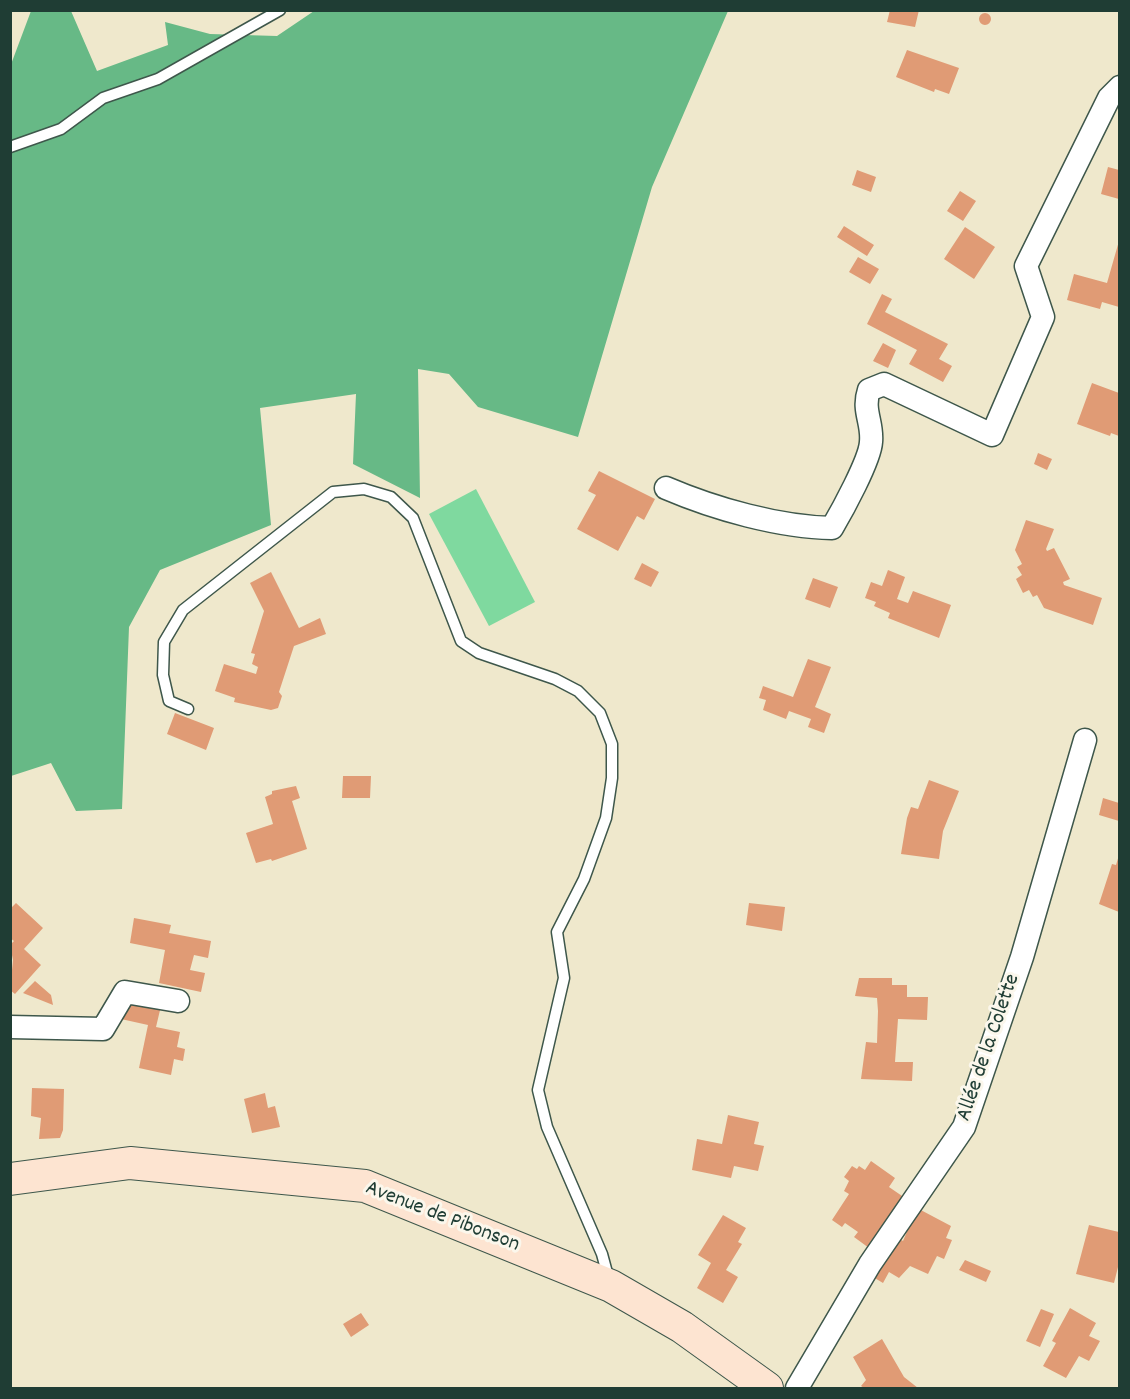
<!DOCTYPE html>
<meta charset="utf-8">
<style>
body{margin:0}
#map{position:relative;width:1130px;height:1399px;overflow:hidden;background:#efe8cc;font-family:Dekko,sans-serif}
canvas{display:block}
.frame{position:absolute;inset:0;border:12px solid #1f3d34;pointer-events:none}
</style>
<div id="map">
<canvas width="1130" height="1399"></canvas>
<div class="frame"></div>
</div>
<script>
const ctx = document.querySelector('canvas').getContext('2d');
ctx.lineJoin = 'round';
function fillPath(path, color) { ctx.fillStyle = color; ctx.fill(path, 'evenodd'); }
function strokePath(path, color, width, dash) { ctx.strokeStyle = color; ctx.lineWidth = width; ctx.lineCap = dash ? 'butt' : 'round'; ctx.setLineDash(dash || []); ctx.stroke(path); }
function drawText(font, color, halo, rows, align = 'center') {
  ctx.font = font + ' Dekko,sans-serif'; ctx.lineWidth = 6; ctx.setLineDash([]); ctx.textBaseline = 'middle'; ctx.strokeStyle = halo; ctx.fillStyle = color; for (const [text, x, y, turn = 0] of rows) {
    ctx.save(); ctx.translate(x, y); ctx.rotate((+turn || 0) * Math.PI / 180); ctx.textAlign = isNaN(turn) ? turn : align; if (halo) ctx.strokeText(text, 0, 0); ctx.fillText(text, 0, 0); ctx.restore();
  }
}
const green = new Path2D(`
 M476,489L535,602L489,626L429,514Z`);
const forest = new Path2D(`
 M31,11H71L97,71L168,45L165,22L210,34L277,36L314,11H728L652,187L578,437L478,407L449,374L418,369L420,498L353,464L356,394L260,408L271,525L160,570L129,627L122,809L76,811L51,763L11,776L10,67Z`);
const building = new Path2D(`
 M890,10H919L915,27L887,22Z
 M979 19a6 6 0 1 1 12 0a6 6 0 1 1-12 0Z
 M907,50L959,68L949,94L935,89L934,92L896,77Z
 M1108,167L1119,170V199L1101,194Z
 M857,170L876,177L871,192L852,185Z
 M960,191L976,201L963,221L947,211Z
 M844,226L874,245L867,256L837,237Z
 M965,227L995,247L974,279L944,259Z
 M1119,241V307L1102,302L1100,309L1067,300L1074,274L1107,283Z
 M858,257L879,269L870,284L849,272Z
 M882,294L892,299L885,312L948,344L939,359L952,366L943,382L909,364L917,350L867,324Z
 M883,343L896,350L888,368L873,361Z
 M1092,383L1119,393V436L1111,433L1110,436L1077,424Z
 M1038,453L1052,459L1047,470L1034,464Z
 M599,471L655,499L644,520L637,516L618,551L577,529L596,495L588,491Z
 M1026,520L1054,529L1046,549L1047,551L1054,548L1070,579L1063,582L1064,585L1102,598L1093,625L1044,608L1037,595L1033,597L1029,590L1023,593L1016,579L1022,575L1017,567L1022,564L1015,550Z
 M642,563L659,572L651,587L634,579Z
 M888,570L905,577L897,599L908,603L913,591L951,605L939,638L888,618L890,613L874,606L876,602L865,598L871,582L882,586Z
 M271,572L299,628L320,618L326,634L294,646L279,692L282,696L278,708L271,710L234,702L235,698L215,691L224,664L256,674L258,667L252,664L255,654L251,653L264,611L250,583Z
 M813,578L838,587L830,608L805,599Z
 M808,659L831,667L815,707L831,714L824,733L808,727L811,719L789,711L786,719L763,710L766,700L759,698L763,686L793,697Z
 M175,713L214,728L206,750L167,734Z
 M343,776H371L370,798H342Z
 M929,780L959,791L943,831L939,859L901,854L907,818L911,807L918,809Z
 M296,786L300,798L292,801L307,849L272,861L271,859L256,863L246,833L273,824L265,797L272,794V791Z
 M1103,798L1119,803V821L1099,815Z
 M1119,855V912L1099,904L1112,864L1116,865Z
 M16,903L43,928L24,949L41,965L15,994L10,990L13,960L10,945L14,941L10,938V909Z
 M749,903L785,907L782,931L746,925Z
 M134,918L171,925L169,933L211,941L208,958L194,955L190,970L205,973L201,992L159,983L165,950L130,943Z
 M859,978H892V985H907V997H928L927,1020L898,1019L895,1062H913L912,1081L861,1079L866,1042L877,1043L878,1011L877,998L855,996Z
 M35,981L51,995L53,1005L23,993Z
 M131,1000L161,1006L156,1027L180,1032L177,1047L185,1049L183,1061L174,1059L171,1075L139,1068L148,1025L121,1019Z
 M32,1088L64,1089L63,1130L60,1138L39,1139L41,1118L31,1116Z
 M265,1093L268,1108L275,1106L280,1127L252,1133L244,1099Z
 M728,1115L759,1122L754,1144L764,1146L758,1171L734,1166L731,1178L692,1170L697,1139L722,1144Z
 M871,1161L895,1178L889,1187L905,1198L869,1248L854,1237L858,1232L845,1223L842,1227L832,1220L849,1194L844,1191L849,1181L844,1177L852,1166L857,1169L859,1166L865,1170Z
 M917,1208L951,1226L946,1238L952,1240L944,1259L937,1256L928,1274L910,1266L899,1278L889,1272L883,1283L873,1277L897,1237L903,1241Z
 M723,1215L746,1228L738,1242L742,1244L726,1270L738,1277L723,1303L697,1288L711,1263L698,1255Z
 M1089,1225L1119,1232V1263L1114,1283L1076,1274Z
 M965,1260L991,1271L986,1282L959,1270Z
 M1070,1308L1096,1323L1089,1336L1100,1341L1089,1361L1079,1356L1066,1378L1043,1366L1056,1343L1052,1341Z
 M1041,1309L1054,1314L1040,1347L1026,1341Z
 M361,1313L369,1325L351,1337L343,1324Z
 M882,1339L904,1377L918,1388H864L861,1386L866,1380L853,1357Z`);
const lane = new Path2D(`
 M10,147L61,129L103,98L158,79L280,10
 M188,709L169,701L163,675L164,642L183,610L333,492L364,489L391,497L413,518L461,641L479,653L555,679L578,691L600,713L612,744V778L606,818L584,879L557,932L564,978L538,1090L547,1127L602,1254L609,1280`);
const street = new Path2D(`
 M666,488C715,509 779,527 832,528C842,511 870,460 871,442C873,422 862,411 869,390L884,384L992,435L1043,317L1026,266L1109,98L1120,87
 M10,1027L103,1029L125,992L178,1001
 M797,1388L870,1264L964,1127L1022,957L1085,740`);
const secondary = new Path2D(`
 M10,1179L130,1163L365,1186L611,1286L682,1327L767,1388`);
const streetNames = [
 ["Allée de la Colette",990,1048,-71],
 ["Avenue de Pibonson",442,1218,21]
];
fillPath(green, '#7fd99f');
fillPath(forest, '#67b986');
fillPath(building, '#e09b75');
strokePath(lane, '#3e574b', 13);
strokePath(street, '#3e574b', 25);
strokePath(secondary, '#3e574b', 34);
strokePath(lane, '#fff', 10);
strokePath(street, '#fff', 22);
strokePath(secondary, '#fde4d1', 32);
drawText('22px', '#1f3d34', '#fbf7ec', streetNames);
</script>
